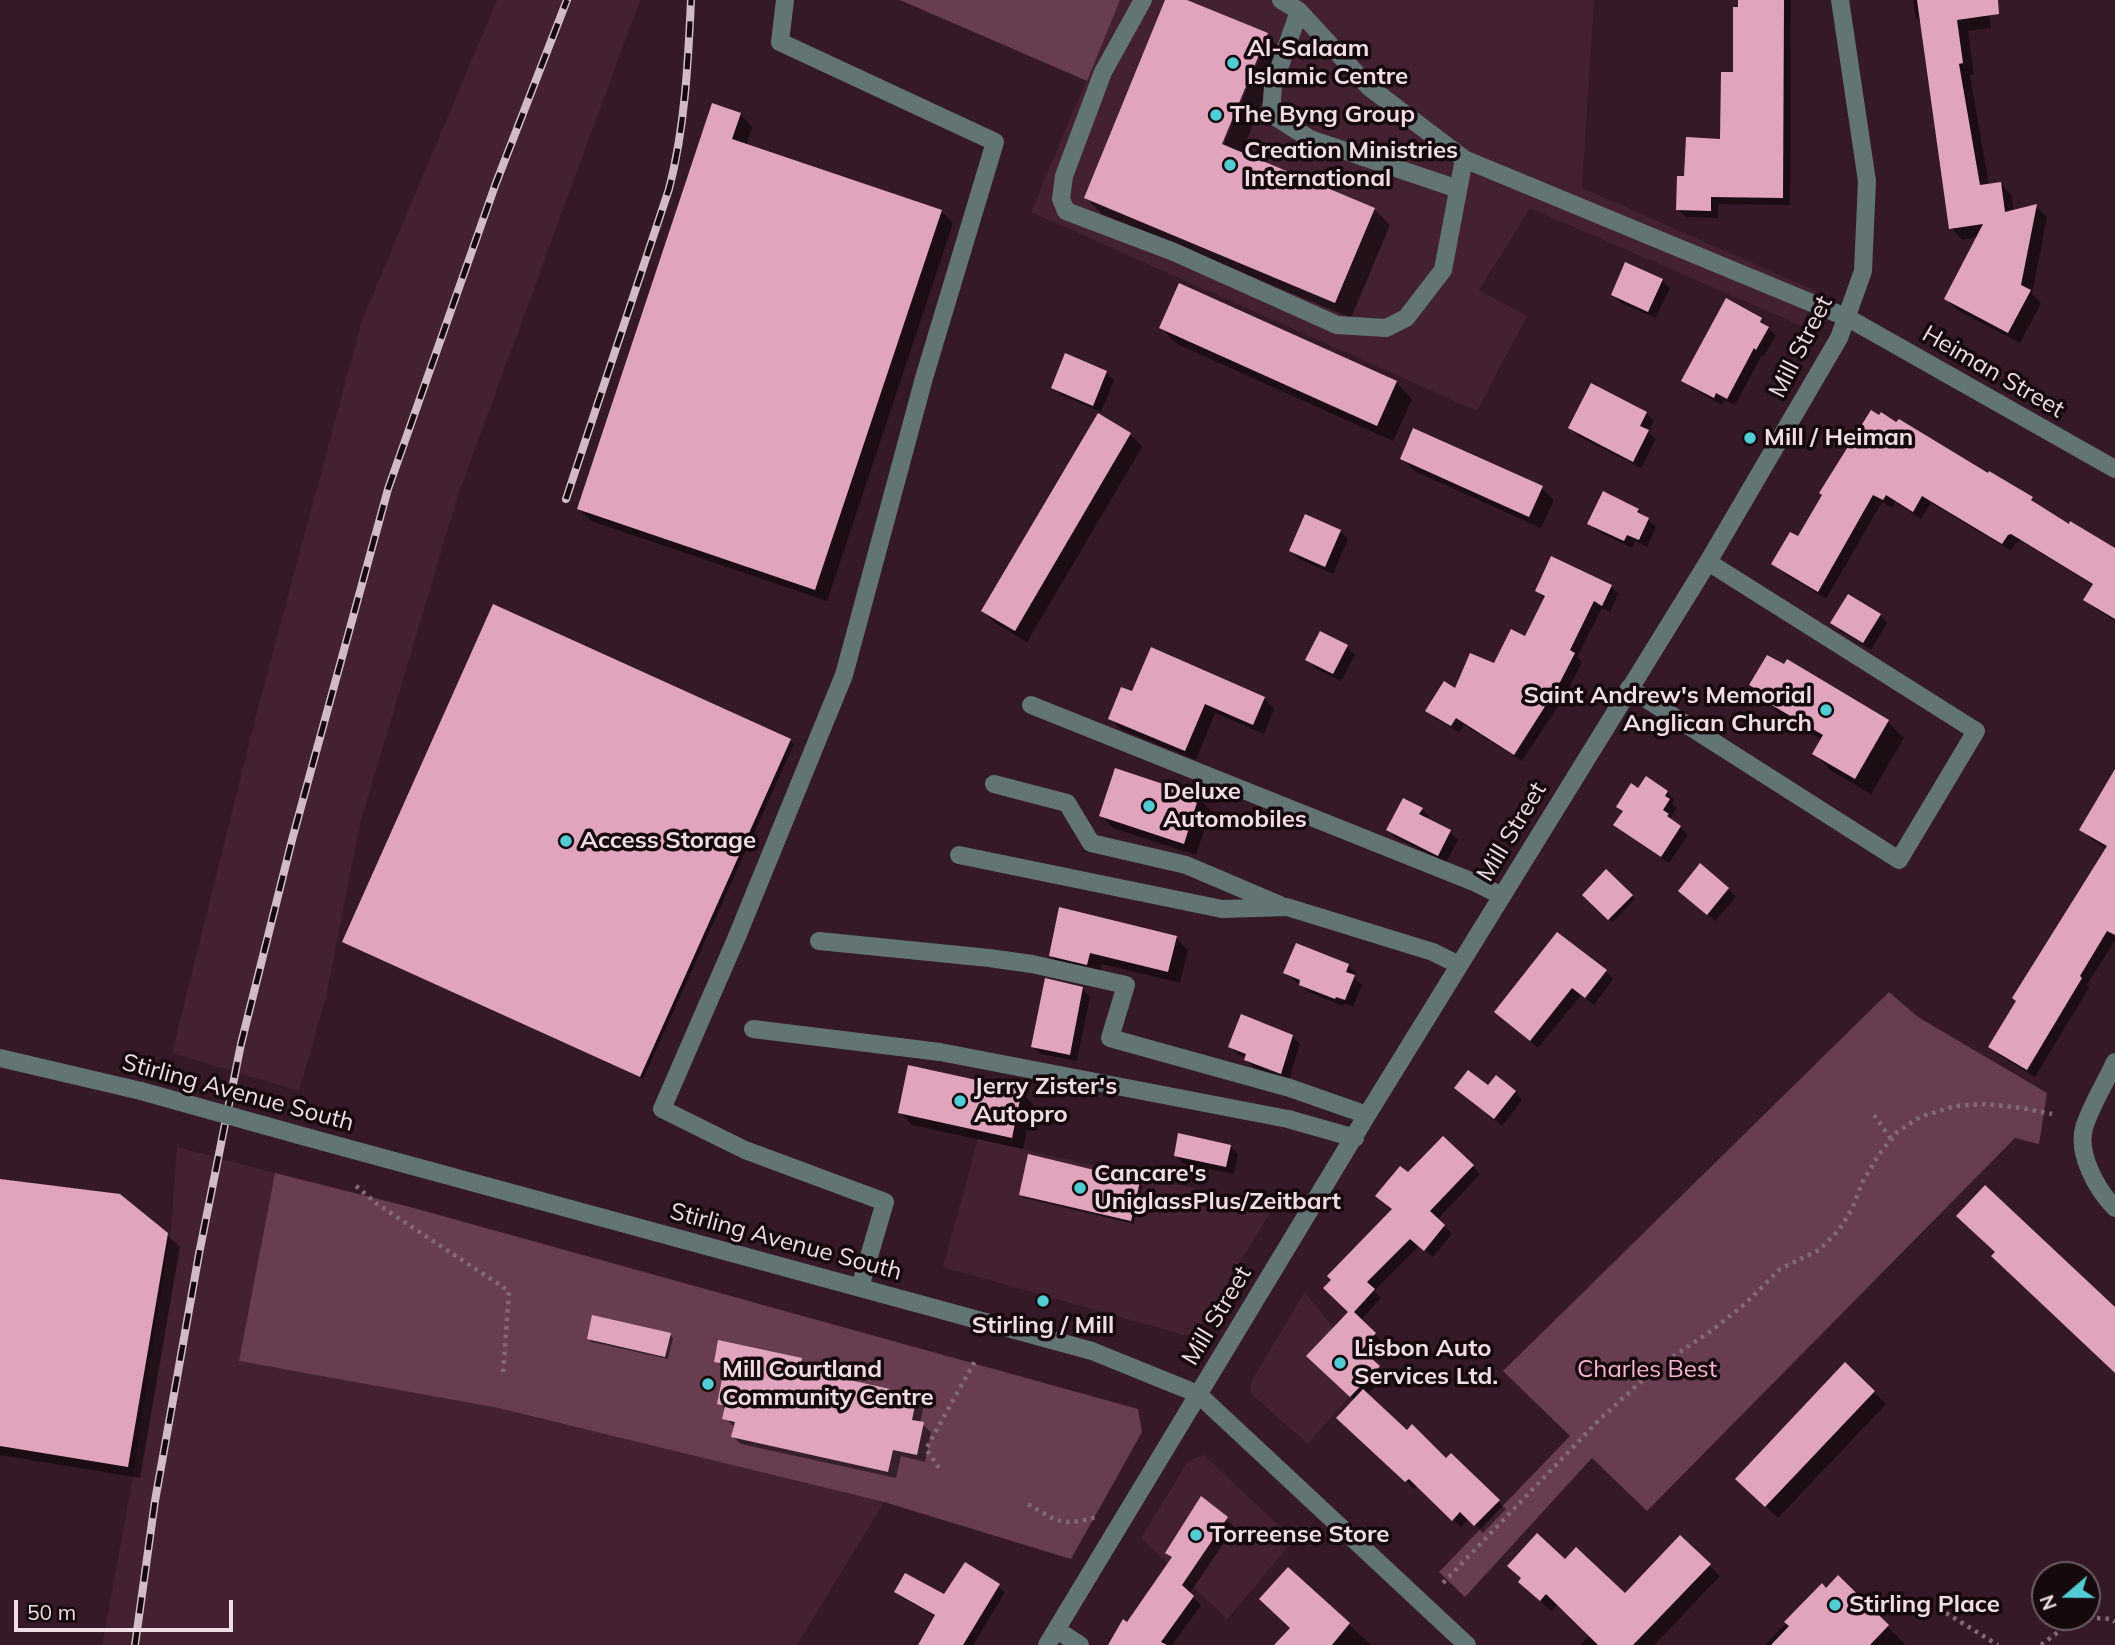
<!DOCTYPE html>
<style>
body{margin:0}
#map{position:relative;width:2115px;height:1645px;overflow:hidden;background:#351926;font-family:Mulish,sans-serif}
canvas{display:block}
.north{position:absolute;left:2031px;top:1561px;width:70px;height:70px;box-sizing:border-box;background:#15090e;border:2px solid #6d5d64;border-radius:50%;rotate:250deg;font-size:19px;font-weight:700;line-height:28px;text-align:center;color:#f0dce4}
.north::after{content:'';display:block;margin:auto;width:24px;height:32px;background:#51ccd2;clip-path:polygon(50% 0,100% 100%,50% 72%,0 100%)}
.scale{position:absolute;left:14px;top:1600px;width:219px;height:32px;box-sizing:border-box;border:4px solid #f0dce4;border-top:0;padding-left:9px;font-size:21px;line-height:24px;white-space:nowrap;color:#f0dce4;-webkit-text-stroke:5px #15090e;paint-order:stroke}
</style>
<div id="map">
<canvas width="2115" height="1645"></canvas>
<div class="north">N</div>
<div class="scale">50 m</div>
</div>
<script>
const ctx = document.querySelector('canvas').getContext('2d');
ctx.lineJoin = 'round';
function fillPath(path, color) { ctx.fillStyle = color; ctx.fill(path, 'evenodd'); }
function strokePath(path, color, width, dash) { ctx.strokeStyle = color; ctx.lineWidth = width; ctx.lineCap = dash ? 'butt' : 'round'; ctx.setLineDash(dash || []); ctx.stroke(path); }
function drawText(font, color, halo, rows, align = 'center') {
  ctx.font = font + ' Mulish,sans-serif'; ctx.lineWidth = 7; ctx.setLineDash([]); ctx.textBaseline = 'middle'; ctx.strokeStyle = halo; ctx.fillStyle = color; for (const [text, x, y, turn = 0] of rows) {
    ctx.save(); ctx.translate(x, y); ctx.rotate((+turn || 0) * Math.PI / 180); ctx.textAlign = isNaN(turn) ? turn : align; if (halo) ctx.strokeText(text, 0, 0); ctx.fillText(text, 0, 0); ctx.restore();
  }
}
const built = new Path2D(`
 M497,0H640L457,498L360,824L326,997L299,1091L172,1053L257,712L362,320Z
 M1120,0H1594L1582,188L1816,291L1802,326L1530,208L1479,290L1527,316L1477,411L1031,212Z
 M978,1139L1148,1178L1274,1206L1198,1332L1184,1335L943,1267Z
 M177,1147L275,1173L240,1361L498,1408L884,1502L797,1645H102L131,1488L171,1227Z
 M1305,1292L1333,1328L1375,1367L1308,1444L1250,1393L1251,1382Z
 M1204,1455L1294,1540L1227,1619L1141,1538L1188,1461Z`);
const green = new Path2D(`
 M900,0H1120L1087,81Z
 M1889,992L1918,1017L2047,1093L2039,1144L2015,1138L1647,1511L1592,1458L1465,1597L1439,1572L1570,1436L1503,1371Z
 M275,1173L410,1207L1138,1409L1142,1432L1071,1559L884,1502L498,1408L239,1361Z`);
const shadow = new Path2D(`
 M1167,0H1183L1267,35L1283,51L1241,154L1374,209L1390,225L1351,318L1102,214L1086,198ZM1263,40H1267L1220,153L1217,151Z
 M1739,0H1791L1790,205L1718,204V218L1686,217L1678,209L1685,178L1722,141L1735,74Z
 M1913,0H1987L1991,28L1968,31L1974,74L1970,75L1989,186L2001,184L2012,196L2014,212L2036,206L2047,217L2032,294L2041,303L2020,343L1957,310L1946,298L1978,237L1962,240L1951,228L1922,24L1915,16Z
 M740,114L752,127L746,146L941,211L953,223L827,601L591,521L579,509Z
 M1662,280L1670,288L1656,318L1621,303L1613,295Z
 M1760,319L1776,336L1764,356L1762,355L1735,405L1724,400L1722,405L1691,388L1684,381Z
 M1161,328L1396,382L1412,399L1393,441L1177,344Z
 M1066,355L1106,373L1114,380L1101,412L1061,395L1053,387Z
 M1646,413L1654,421L1648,432L1656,439L1641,468L1578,436L1570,428Z
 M1130,434L1142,447L1027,642L995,623L983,611Z
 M1402,458L1542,488L1554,500L1541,528L1414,471Z
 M1989,474L2032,499L2040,507L2115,551V621L2094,608L2086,599L2094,586L2021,541L2016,543L2011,551L1931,503L1921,519L1895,502L1892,508L1882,502L1826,599L1782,572L1773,563L1798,539L1824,495L1988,476Z
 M1638,510L1656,527L1647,547L1635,541L1632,548L1597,531L1589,523Z
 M1340,531L1348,539L1333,574L1299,559L1291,551Z
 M1611,586L1618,594L1610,612L1602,608L1577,657L1582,662L1566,694L1522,761L1464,725L1459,732L1435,718L1428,710L1495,666L1526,638L1545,599L1537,591Z
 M1880,615L1887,623L1871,650L1840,631L1833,623Z
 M1347,647L1355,655L1341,681L1315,668L1308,660Z
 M1787,662L1888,722L1904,738L1871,794L1830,770L1814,753L1822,740L1781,716L1751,685L1784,667Z
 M1133,693L1264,698L1274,709L1264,734L1215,713L1196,760L1120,729L1110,718Z
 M790,741L794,744L643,1079L344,942Z
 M1116,771L1198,798L1211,810L1196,855L1113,828L1101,816Z
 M1639,790L1667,792L1674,800L1672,804L1677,808L1670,818L1688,835L1669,863L1623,832L1615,825L1624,812L1618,806Z
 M2115,793V940L2087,985L2089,988L2035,1077L1999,1055L1990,1047L2107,849L2090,838L2082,830Z
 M1422,809L1429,817L1428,820L1450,832L1458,840L1446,862L1396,838L1389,830Z
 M1606,872L1635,899L1613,922L1584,895Z
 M1728,889L1736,897L1715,921L1688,898Z
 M1176,938L1188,950L1180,983L1102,964L1099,976L1063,968L1051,956Z
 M1348,966L1356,973L1354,978L1362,985L1353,1007L1344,1003L1343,1006L1309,992L1285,973Z
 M1605,971L1613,979L1594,1005L1581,995L1538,1048L1504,1019Z
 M1082,989L1090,997L1077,1061L1041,1054L1033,1046Z
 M1293,1037L1300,1044L1289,1080L1254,1068L1246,1060L1247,1058L1238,1054L1230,1046Z
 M1456,1088H1488L1515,1092L1522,1100L1502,1126Z
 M1021,1092L1033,1104L1023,1149L912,1125L900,1112Z
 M1443,1138L1480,1174L1437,1220L1452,1234L1433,1257L1419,1246L1374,1291L1381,1298L1360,1321L1383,1342L1369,1359L1387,1375L1367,1395L1407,1432L1446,1460L1451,1456L1506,1509L1483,1533L1469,1519L1461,1527L1418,1485L1414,1489L1346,1426L1355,1400L1317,1364L1350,1312L1408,1175Z
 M1230,1146L1238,1154L1234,1174L1183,1163L1175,1155Z
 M0,1181L167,1235L180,1247L140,1478L0,1455Z
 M1139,1182L1143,1186L1134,1224L1024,1198L1021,1195Z
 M670,1334L673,1338L668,1359L592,1342L589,1339Z
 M801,1360L809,1368L808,1373L916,1397L924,1405L920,1423L931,1432L925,1462L901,1456L896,1478L741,1444L733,1437L735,1427L724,1418L726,1410L719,1403L726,1370L716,1361Z
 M1845,1365L1886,1404L1778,1518L1737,1479Z
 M1201,1499L1235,1527L1189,1594L1201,1605L1172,1645H1110L1128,1624L1173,1558L1167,1552Z
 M1680,1537L1720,1576L1654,1645H1580L1589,1636L1558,1604L1551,1611L1531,1592L1566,1561L1625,1595Z
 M965,1564L1005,1592L973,1645H918L935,1616L902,1598L896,1592L945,1596Z
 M1288,1569L1371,1645H1276L1292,1629Z
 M1838,1578L1906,1645H1765L1822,1586L1826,1590Z`);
const building = new Path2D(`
 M1165,0H1187L1268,33L1222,144L1375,208L1335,303L1084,198Z
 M1738,0H1784L1783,198L1711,197V211L1676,210L1677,176H1684L1686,137L1720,139L1721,72H1733V7H1738Z
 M1917,0H1998L1999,14L1957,20L1963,63L1959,64L1980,185L2001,182L2005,212L2037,204L2021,285L2031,290L2008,333L1944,299L1983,224L1949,229Z
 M712,103L741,113L732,139L942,210L815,590L577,509Z
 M1625,262L1663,279L1648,312L1611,295Z
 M1179,283L1397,381L1377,426L1159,328Z
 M1726,298L1762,318L1760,322L1769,327L1756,350L1754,348L1727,399L1716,393L1714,398L1681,381Z
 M1065,353L1107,371L1093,406L1051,388Z
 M1591,383L1647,412L1640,426L1649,430L1633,462L1568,428Z
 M1871,410L1879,415L1881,412L1896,422L1899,419L1988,473L1989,471L2033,497L2031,500L2069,524L2070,521L2115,548V619L2083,600L2093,584L2011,534L2008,535L2002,544L1922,496L1913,512L1886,495L1883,500L1873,495L1818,592L1771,564L1790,532L1798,536L1822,495L1819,493Z
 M1098,413L1131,433L1015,631L981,611Z
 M1413,428L1543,486L1529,517L1400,459Z
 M1603,491L1639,509L1637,512L1649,518L1639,540L1627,535L1624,541L1587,524Z
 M1305,514L1341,530L1325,567L1289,551Z
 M1551,556L1612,585L1602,606L1594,601L1570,650L1575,653L1558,686L1514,755L1456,718L1451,726L1425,711L1444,681L1455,688L1470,653L1494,663L1511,629L1525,636L1545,596L1535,591Z
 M1848,594L1881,614L1863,643L1830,623Z
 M493,604L791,739L640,1077L342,942Z
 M1320,631L1348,645L1333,674L1305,660Z
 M1151,647L1265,697L1253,725L1205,704L1185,751L1108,719L1121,687L1132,691Z
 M1767,655L1784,664L1787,659L1889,720L1855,779L1812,754L1823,735L1763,700L1766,695L1749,685Z
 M1115,768L1199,796L1184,844L1099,816Z
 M2115,769V935L2107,931L2080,976L2082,978L2027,1070L1988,1047L2016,1001L2012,998L2107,846L2079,830Z
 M1646,776L1668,791L1665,796L1670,799L1663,810L1669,814L1667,816L1681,826L1661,857L1613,825L1623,811L1616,807L1631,783L1638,788Z
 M1403,798L1423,808L1419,814L1451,830L1438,856L1386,830Z
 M1700,863L1729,888L1707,915L1678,891Z
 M1606,869L1633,895L1608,920L1582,895Z
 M1059,907L1177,936L1168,972L1090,953L1087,965L1049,956Z
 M1557,932L1607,970L1585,998L1572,988L1530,1041L1494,1012Z
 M1296,943L1349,964L1346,972L1355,975L1345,1000L1336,997L1335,999L1299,985L1300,980L1283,973Z
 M1045,978L1083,987L1070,1055L1031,1047Z
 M1241,1014L1293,1035L1281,1074L1244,1060L1246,1054L1228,1047Z
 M908,1065L1022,1090L1012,1138L898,1113Z
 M1468,1070L1488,1085L1496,1075L1516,1091L1494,1119L1454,1088Z
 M1178,1133L1231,1145L1226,1167L1174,1156Z
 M1443,1136L1474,1165L1430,1211L1445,1225L1424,1251L1410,1239L1367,1282L1375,1289L1354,1312L1376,1333L1362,1350L1380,1366L1350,1397L1306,1356L1348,1312L1323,1288L1331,1280L1327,1276L1392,1209L1375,1196L1400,1166L1408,1172Z
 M1028,1154L1140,1181L1131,1221L1019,1195Z
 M0,1179L120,1194L168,1233L128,1467L0,1446Z
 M1985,1185L2115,1307V1373L1991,1256L1995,1252L1956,1216Z
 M592,1315L671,1333L665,1357L587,1339Z
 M718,1340L802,1358L800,1369L917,1395L912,1420L924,1422L917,1455L893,1450L888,1472L731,1437L735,1422L722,1419L725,1406L717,1404L725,1364L714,1362Z
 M1845,1362L1875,1391L1765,1507L1735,1479Z
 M1363,1389L1407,1430L1412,1424L1446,1458L1451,1453L1500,1500L1474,1526L1460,1512L1452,1521L1409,1479L1405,1482L1336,1418Z
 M1201,1496L1228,1517L1182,1585L1194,1596L1161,1642L1167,1645H1108L1123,1619L1127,1622L1172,1557L1165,1553Z
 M1537,1533L1565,1559L1576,1547L1625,1593L1680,1535L1711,1564L1633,1645H1598L1546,1594L1540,1601L1518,1582L1521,1578L1507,1566Z
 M965,1562L1000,1584L963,1645H918L935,1615L894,1592L905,1573L944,1594Z
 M1288,1567L1350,1623L1332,1645H1274L1290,1628L1259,1599Z
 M1838,1575L1889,1625L1870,1645H1771L1789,1626L1784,1622L1822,1583L1826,1588Z`);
const path = new Path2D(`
 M1874,1115L1891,1139
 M356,1186L377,1204L509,1291L503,1374
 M939,1468L926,1449L975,1361
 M1028,1504C1059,1522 1061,1527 1096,1517
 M1443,1583L1599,1420L1656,1368L1711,1331L1745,1304L1780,1269L1819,1250L1839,1230L1852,1209L1863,1181L1880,1153L1897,1132L1920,1117L1955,1106L1985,1104L2022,1108L2052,1114
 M1946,1613L1998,1645
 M2080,1617L2111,1619L2115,1622
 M2041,1645L2078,1617`);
const minor = new Path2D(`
 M785,0L780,42L995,142L924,378L844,675L736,939L662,1109L745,1150L885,1202L860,1287
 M1143,0L1103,72L1064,176L1061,199L1066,211L1174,252L1337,325L1386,328L1406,318L1443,270L1464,159
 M1281,0L1299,11L1369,87L1464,159L1848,318L2115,469
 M1299,11L1273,86L1271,114L1310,139L1458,189
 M1629,688L1899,860L1976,731L1708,562
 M1031,705L1476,883L1502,896
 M994,784L1067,803L1091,843L1186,865L1280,905
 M959,855L1222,909L1287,907L1433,952L1459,965
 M819,941L989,958L1032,964L1126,985L1110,1038L1290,1088L1367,1115
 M753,1029L940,1052L1288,1119L1355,1138
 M0,1058L141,1091
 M2115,1062C2106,1082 2090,1107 2084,1128C2077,1154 2097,1190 2115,1208
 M306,1137L1092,1351L1198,1394L1467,1645
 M1057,1630L1080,1645
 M1047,1645L1367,1115L1708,562L1839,338L1863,271L1867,181L1840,0`);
const rail = new Path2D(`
 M566,499L669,189C685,127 688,64 691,0
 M135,1645L155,1501L199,1254L241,1044L292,840L388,489L496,183L567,0`);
const minorBridge = new Path2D(`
 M141,1091L306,1137`);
const markers = [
 [1233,63,7,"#51ccd2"],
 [1216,115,7,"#51ccd2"],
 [1230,165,7,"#51ccd2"],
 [1750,438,7,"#51ccd2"],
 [1826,710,7,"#51ccd2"],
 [1149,806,7,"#51ccd2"],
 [566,841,7,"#51ccd2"],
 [960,1101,7,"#51ccd2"],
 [1080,1188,7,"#51ccd2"],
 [1043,1301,7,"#51ccd2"],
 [1340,1363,7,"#51ccd2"],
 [708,1384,7,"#51ccd2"],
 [1196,1535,7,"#51ccd2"],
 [1835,1605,7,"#51ccd2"]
];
const poiNames = [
 ["Al-Salaam",1247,49],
 ["Islamic Centre",1247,77],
 ["The Byng Group",1230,115],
 ["Creation Ministries",1244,151],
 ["International",1244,179],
 ["Mill / Heiman",1764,438],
 ["Saint Andrew's Memorial",1812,696,"right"],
 ["Anglican Church",1812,724,"right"],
 ["Deluxe",1163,792],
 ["Automobiles",1163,820],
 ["Access Storage",580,841],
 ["Jerry Zister's",974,1087],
 ["Autopro",974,1115],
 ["Cancare's",1094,1174],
 ["UniglassPlus/Zeitbart",1094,1202],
 ["Stirling / Mill",1043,1326,"center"],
 ["Lisbon Auto",1354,1349],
 ["Services Ltd.",1354,1377],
 ["Mill Courtland",722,1370],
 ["Community Centre",722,1398],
 ["Torreense Store",1210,1535],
 ["Stirling Place",1849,1605]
];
const streetNames = [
 ["Mill Street",1801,347,-63],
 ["Heiman Street",1993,372,30],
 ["Mill Street",1512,832,-59],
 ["Stirling Avenue South",238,1093,15],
 ["Stirling Avenue South",786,1242,15],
 ["Mill Street",1217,1316,-59]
];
const parkNames = [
 ["Charles Best",1647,1370]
];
fillPath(built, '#432131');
fillPath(green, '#683d50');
fillPath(shadow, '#0007');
fillPath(building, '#e0a5bd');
strokePath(path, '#826974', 4.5, [3.5, 5]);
strokePath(minor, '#627474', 18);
strokePath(rail, '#d1bbc4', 8);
strokePath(rail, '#15090e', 5, [16]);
strokePath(minorBridge, '#627474', 18);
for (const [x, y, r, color] of markers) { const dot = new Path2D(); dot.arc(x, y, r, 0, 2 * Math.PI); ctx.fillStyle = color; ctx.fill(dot); strokePath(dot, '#15090e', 2.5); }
drawText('bold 24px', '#f0dce4', '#15090e', poiNames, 'left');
drawText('24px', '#f0dce4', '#15090e', streetNames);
drawText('24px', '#f8b5d1', '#15090e', parkNames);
</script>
